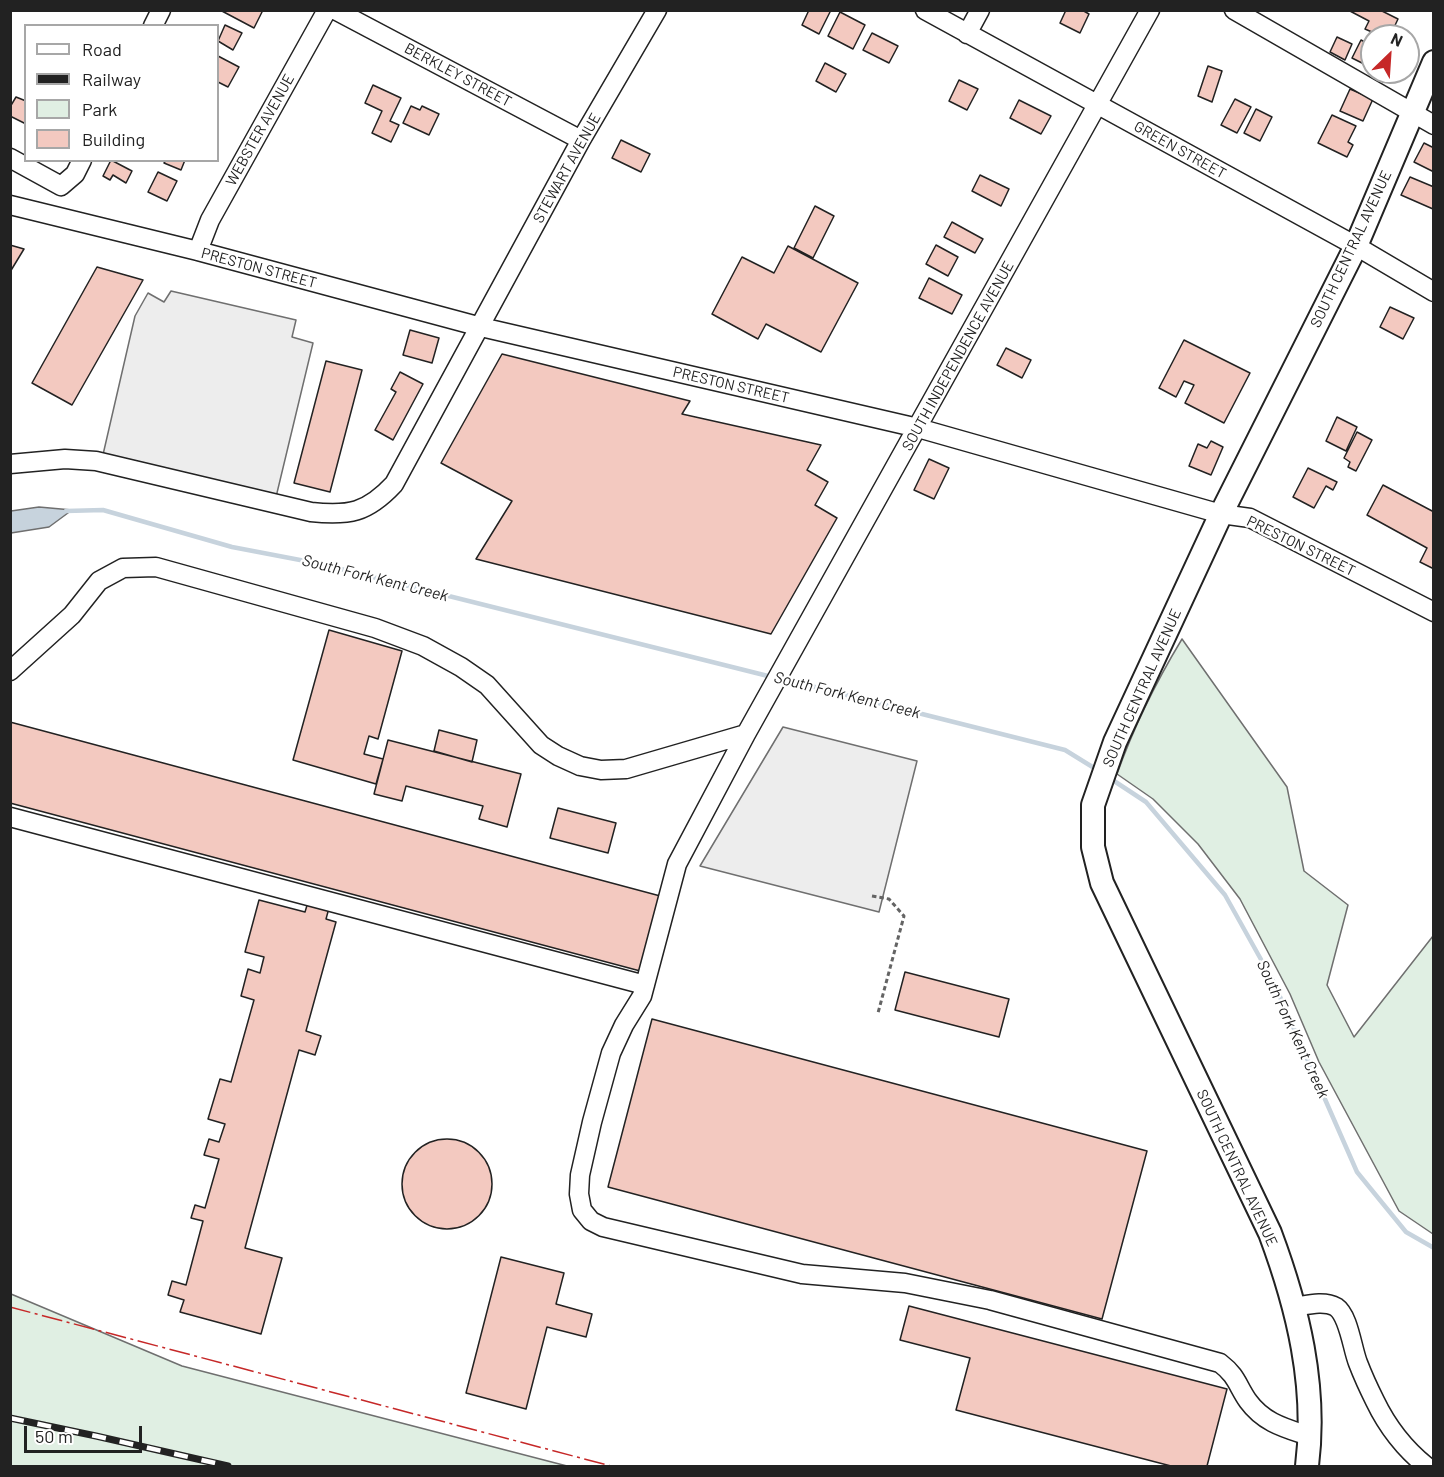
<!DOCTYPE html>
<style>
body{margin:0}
#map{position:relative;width:1444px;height:1477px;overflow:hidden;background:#fff;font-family:Barlow,sans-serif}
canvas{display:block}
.frame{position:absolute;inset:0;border:12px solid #222;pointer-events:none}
.legend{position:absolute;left:24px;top:24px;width:195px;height:138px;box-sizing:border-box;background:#fff;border:2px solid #a7a7a7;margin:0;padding:8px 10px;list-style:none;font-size:18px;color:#222}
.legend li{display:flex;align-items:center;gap:12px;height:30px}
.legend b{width:30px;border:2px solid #a7a7a7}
.north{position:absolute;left:1360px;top:24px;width:60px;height:60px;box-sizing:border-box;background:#fff;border:2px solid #a7a7a7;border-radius:50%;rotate:25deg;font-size:16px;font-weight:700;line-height:24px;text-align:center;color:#222}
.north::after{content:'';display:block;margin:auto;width:21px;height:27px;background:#c62828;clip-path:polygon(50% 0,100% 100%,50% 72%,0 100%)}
.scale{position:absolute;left:24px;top:1426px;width:118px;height:27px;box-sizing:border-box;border:3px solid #222;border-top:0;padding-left:8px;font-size:18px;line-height:21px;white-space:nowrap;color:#222;-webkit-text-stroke:4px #fff;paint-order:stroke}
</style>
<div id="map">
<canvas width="1444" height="1477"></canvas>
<div class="frame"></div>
<ul class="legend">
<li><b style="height:8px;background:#fff"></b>Road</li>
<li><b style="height:8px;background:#222"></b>Railway</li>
<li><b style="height:16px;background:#e0efe3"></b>Park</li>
<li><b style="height:16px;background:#f3c9c0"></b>Building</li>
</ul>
<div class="north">N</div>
<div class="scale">50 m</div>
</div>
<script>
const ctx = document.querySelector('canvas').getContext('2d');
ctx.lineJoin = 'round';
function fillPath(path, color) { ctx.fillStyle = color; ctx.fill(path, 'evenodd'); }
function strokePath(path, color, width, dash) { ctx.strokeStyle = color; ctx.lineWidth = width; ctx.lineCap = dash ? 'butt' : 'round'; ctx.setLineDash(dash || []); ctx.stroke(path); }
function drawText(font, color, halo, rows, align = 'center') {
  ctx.font = font + ' Barlow,sans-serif'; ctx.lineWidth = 4.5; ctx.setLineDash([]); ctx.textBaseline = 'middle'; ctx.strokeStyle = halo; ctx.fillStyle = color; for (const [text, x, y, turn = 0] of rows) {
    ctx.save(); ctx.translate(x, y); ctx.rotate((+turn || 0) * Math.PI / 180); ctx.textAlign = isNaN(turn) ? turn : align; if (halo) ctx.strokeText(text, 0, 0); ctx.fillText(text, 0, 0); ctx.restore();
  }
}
const green = new Path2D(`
 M1182,639L1287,787L1304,871L1348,905L1327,985L1354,1037L1433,936V1234L1399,1211L1319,1062L1290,994L1240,899L1198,844L1153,799L1117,774C1134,726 1156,682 1182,639Z
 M11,1294L182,1366L567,1466H11Z`);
const parking = new Path2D(`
 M171,291L296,320L292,337L313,343L276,497L102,459L135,316L148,293L164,302Z
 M783,727L917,761L879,912L700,866Z`);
const water = new Path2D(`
 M39,507L72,510L49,527L11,533V511Z`);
const stream = new Path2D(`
 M66,511L103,510L232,547L321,564L772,677
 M783,679L1065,750L1099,771
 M1108,777L1146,802L1225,895L1273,981L1357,1172L1406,1232L1434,1248`);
const building = new Path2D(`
 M220,10H263L254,28Z
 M809,10H831L819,34L802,25Z
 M1066,10H1082L1089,14L1080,33L1060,23Z
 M1348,10H1380L1398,19L1390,36H1381L1365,29L1369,21Z
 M840,12L865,25L853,49L828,36Z
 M225,25L242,33L233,50L218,41Z
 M872,33L898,46L889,63L863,50Z
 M1337,37L1352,44L1345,60L1330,52Z
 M1361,40L1372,46V68L1352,58Z
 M218,56L239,67L228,87L218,82Z
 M825,63L846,74L836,92L816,81Z
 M1208,66L1222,71L1212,102L1198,96Z
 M959,80L978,89L967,110L949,101Z
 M373,85L401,98L390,121L399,125L391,142L372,133L382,111L365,103Z
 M1350,89L1373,99L1363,121L1340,111Z
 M16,97L26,101V124L10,116V107Z
 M1235,99L1251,107L1237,133L1221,125Z
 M1019,100L1051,116L1041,134L1010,118Z
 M411,106L420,110L422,106L439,114L429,135L403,123Z
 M1256,109L1272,117L1260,141L1244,133Z
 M1332,115L1356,126L1348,142L1353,145L1347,157L1318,143Z
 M621,140L650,154L641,172L612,158Z
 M1424,143L1434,148V172L1414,162Z
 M111,160L132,171L126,183L113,175L110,180L103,176Z
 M166,160H185L181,170L164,163Z
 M158,172L177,181L167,201L148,192Z
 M980,175L1009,189L1001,206L972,191Z
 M1410,177L1434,187L1433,209L1401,195Z
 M815,206L834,216L813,258L794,248Z
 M952,222L983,239L975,253L944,237Z
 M10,245L24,249L10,272Z
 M936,245L958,257L948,276L926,264Z
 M788,246L858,283L821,352L766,324L758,339L712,314L742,257L774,273Z
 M97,267L143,280L72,405L32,383Z
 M929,278L962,295L952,314L919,298Z
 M1390,307L1414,318L1403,339L1380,327Z
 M410,330L439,338L432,363L403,355Z
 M1184,340L1250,373L1224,423L1185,403L1194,385L1184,381L1176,397L1159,388Z
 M1006,348L1031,360L1022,378L997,365Z
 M502,354L690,401L682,414L821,445L807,470L828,482L815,505L837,518L771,634L476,559L512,501L441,463Z
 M326,361L362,370L330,492L294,483Z
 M400,372L423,384L393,440L375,430L396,392L391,389Z
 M1337,417L1357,427L1346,451L1326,441Z
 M1357,432L1372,440L1356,471L1348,467L1350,462L1344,458Z
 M1211,441L1223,447L1211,475L1189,466L1198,444L1207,448Z
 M929,459L949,468L934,499L914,490Z
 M1308,468L1337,482L1333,490L1326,486L1314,508L1293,497Z
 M1383,485L1434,512V569L1420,562L1427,548L1367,515Z
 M329,630L402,651L378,739L369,736L364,754L383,759L376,784L293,760Z
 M10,722L664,897L644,972L10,803Z
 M439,730L477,740L472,762L434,751Z
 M388,740L521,774L507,827L479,819L483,806L406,786L402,801L374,794Z
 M558,808L616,823L608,853L550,838Z
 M259,900L305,912L308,902L329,908L326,919L336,922L306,1031L321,1036L315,1055L299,1050L245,1248L282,1258L261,1334L180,1312L184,1300L168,1295L172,1281L186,1285L203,1221L191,1218L195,1205L205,1208L219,1159L204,1155L209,1139L219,1142L225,1124L208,1119L220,1079L231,1082L254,1000L241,996L248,969L260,973L264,957L245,952Z
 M905,972L1009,999L999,1037L895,1010Z
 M652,1019L1147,1151L1102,1319L608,1187Z
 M402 1184a45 45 0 1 1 90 0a45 45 0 1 1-90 0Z
 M501,1257L564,1273L556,1304L592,1314L586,1337L547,1327L526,1409L466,1393Z
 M909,1306L1227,1389L1207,1466H1171L956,1410L970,1358L900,1340Z`);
const path = new Path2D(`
 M872,896L889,899L904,916L878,1013`);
const minor = new Path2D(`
 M335,10L581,140
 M925,10L1356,246L1434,292
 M1150,10L746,734L677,864L642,996L624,1025L611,1053L592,1122L580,1175L579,1194L582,1210L591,1221L603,1227L802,1274L905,1283L990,1300L1220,1363C1237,1376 1237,1385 1248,1401C1264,1423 1285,1428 1309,1436
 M1234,10L1434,125
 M153,26L161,10
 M967,34L980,10
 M10,158L61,186L75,174L82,160
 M10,205L198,251L481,327L918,428L1221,514L1250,518L1434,612
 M198,251L210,220L327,10
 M10,464L65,459L96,461L311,512C349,516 367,513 394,484L581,140L657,10
 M10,671L72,615L99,581L123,568L156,567L375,628L423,646L461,667L487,685L541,745L558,756L580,766L601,770L626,769L746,734
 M10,817L645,985
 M1295,1307C1307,1305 1324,1300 1336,1307C1349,1316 1352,1348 1358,1363C1363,1376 1369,1389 1375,1401C1387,1426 1405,1449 1426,1466`);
const major = new Path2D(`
 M1307,1466C1317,1386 1298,1308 1270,1233L1102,883L1093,847V805L1115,742L1221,514L1356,246L1434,62`);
const rail = new Path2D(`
 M10,1418L96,1436L228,1466`);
const power = new Path2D(`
 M10,1307L611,1466`);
const streetNames = [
 ["BERKLEY STREET",458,75,28],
 ["WEBSTER AVENUE",260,130,-61],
 ["GREEN STREET",1180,150,29],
 ["STEWART AVENUE",567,168,-61],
 ["SOUTH CENTRAL AVENUE",1351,249,-65],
 ["PRESTON STREET",259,268,15],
 ["SOUTH INDEPENDENCE AVENUE",958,356,-61],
 ["PRESTON STREET",731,385,13],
 ["PRESTON STREET",1301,546,26],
 ["SOUTH CENTRAL AVENUE",1142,688,-66],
 ["SOUTH CENTRAL AVENUE",1237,1168,65]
];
const waterNames = [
 ["South Fork Kent Creek",375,578,14],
 ["South Fork Kent Creek",847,695,14],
 ["South Fork Kent Creek",1293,1029,65]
];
fillPath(green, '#e0efe3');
strokePath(green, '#6f6f6f', 1.5);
fillPath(parking, '#ededed');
strokePath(parking, '#6f6f6f', 1.5);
fillPath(water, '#c7d3dd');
strokePath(water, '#6f6f6f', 1.5);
strokePath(stream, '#c7d3dd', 4.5);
fillPath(building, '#f3c9c0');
strokePath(building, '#222', 1.5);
strokePath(minor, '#222', 21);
strokePath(major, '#222', 26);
strokePath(path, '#646464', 3, [4.5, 3]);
strokePath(minor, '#fff', 18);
strokePath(major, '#fff', 22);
strokePath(rail, '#222', 7);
strokePath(rail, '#fff', 4.5, [14]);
strokePath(power, '#c62828', 1.5, [21, 4.5, 3, 4.5]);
drawText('15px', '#222', '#fff', streetNames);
drawText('italic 16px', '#222', '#fff', waterNames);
</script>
